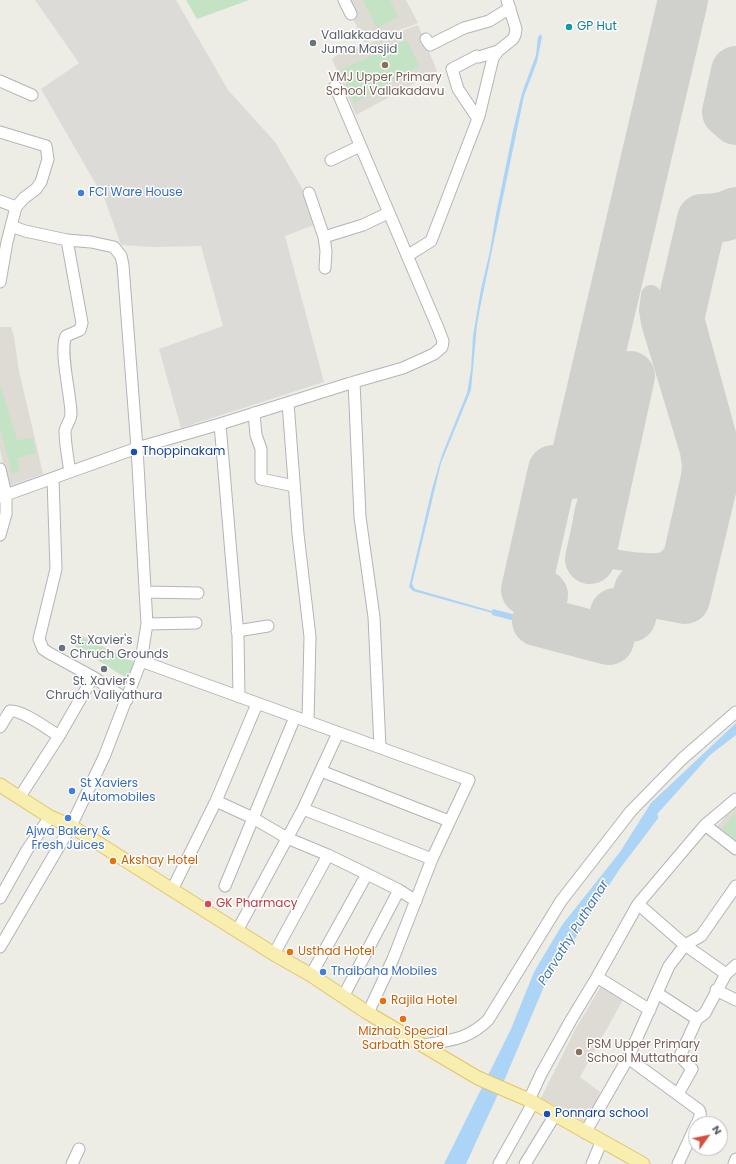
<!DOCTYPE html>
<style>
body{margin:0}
#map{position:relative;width:736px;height:1164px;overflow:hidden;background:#edece5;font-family:Poppins,sans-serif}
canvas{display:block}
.north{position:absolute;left:688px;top:1116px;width:40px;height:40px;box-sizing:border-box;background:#fff;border:1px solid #bebfc1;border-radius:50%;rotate:57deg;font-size:11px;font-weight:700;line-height:16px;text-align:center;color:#5c5f64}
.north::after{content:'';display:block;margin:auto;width:14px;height:18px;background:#d94f3f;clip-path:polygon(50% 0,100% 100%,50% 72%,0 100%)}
</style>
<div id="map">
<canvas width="736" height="1164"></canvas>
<div class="north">N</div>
</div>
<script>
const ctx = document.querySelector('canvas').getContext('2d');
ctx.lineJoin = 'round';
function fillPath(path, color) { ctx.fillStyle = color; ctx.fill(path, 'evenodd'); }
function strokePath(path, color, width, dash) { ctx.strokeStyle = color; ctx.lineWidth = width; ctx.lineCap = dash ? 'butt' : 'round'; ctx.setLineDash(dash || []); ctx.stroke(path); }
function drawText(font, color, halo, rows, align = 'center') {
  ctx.font = font + ' Poppins,sans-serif'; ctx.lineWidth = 3; ctx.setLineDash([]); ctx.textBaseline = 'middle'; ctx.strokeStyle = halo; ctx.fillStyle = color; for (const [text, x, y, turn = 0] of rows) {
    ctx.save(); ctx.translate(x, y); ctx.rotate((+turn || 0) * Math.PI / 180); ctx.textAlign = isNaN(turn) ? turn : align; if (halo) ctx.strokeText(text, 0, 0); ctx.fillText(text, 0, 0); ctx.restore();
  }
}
const industrial = new Path2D(`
 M35,0H176L228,90L275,142L322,222L285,236L324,382L181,428L159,349L223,326L201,246L152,247L121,245L105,200L41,89L79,63Z`);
const education = new Path2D(`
 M344,0H406L418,23L365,43Z
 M418,25L437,71L356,115L332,59L337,55Z
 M0,327H11L14,337L19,371L43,474L8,486L0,449Z
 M736,805V847L714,830Z
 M603,983L624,998L580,1077L600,1092L588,1124L541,1098L576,1028Z`);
const green = new Path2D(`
 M186,0H249L197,19Z
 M363,0H390L398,17L377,28Z
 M407,40L419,66L354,103L340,70Z
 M0,384L17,440L32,438L36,453L17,458L20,470L12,474L0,427Z
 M80,635L134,662L131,681L75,646Z
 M736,812V840L722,829Z`);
const water = new Path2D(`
 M541,34L542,37L537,62L524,96L480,308L477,325L471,390L441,463L412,584L415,589L492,611L493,609L516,615L515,621L492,615V613L413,591L409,587L432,489L442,455L467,393L471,370L473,336L481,289L490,251L496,214L513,131L522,93L536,55L538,37Z
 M736,723V735L710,755L634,840L584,914L545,984L504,1081L466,1164H444L511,1029L534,972L562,925L620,852L651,803Z`);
const canal = new Path2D(`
 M561,953L616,867L654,817`);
const taxiway = new Path2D(`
 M618,436C608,470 578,498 583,536C583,541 585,547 588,550C597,559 651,566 663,562C668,560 671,557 674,552L691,476L692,466L690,452L651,323L649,310L651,295`);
const runway = new Path2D(`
 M683,0L572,474L553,470L526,590L543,595L537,621L609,640L615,613L631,617L639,590L685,599L718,461L679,319L702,219C714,219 725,218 736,212
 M736,71L727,112L736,120
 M590,559L630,376`);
const minor = new Path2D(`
 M344,0L351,14
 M426,39L430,45L464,28L489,21L510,8
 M0,81L32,95
 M478,119L458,89L452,69L477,56L479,57L498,51
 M0,132L46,146L48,159L41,182L36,189L24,198L16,207L7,242L0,282
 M331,160L360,146
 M309,193L324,237
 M0,201L16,207
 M11,226L25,231L67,240
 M407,256L431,241L479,116L493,58L498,51L513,39L515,35L516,29L507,0
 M325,268L326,251L324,237L363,225L388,213
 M354,382L360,517L374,617L380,747
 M288,403L298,534L310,637L308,721
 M254,413L256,435L261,449V479L294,486
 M220,424L238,636L239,697
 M0,469L6,495V514L0,535
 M53,479L56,569L39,639L43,649L49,653L93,677L127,700
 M0,497L137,448L220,424L354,382L403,368L434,354L442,347L443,341L438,328L335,86
 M145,592L198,593
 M147,624L196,623
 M237,631L268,626
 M141,661L469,780L432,859L393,959L368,1013
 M0,727L10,711C21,709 49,730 59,736
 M321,771L449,821
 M19,798L59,736L93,677
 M216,801L253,818L287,838L328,855L367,874L399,890L416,901
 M303,809L432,859
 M705,825L736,849
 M225,886L295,717
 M172,890L216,801L257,704
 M0,898L27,850L50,817
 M638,904L685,945L726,974L736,965
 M237,931L303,809L338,733
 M0,947L71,826L104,757L141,661L147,624L137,448L123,265L121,256L114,247L91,242L67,240L82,323L80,330L66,336C59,351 71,396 71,414C71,420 66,425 65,431C65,444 68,459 70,472
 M274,954L328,855
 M311,975L367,874
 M597,977L650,1010
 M716,990L736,1000
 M657,993L697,1019L705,1013L726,974
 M343,997L399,890
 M424,1045C451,1040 467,1040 488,1020L561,901L631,811L682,759L736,712
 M628,1058L699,1110C702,1114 699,1119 697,1124
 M678,1094L692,1069L680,1056L697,1019
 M529,1100L541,1074L571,1020L597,977L638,904L705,825L736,799
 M585,1133L628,1058L669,966L685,945L701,936L736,886
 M72,1164L79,1149
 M499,1164L533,1103
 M525,1164L555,1115
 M592,1164L602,1140
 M678,1164L696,1125
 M734,1164L736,1159`);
const major = new Path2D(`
 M0,785L50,817L71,826L274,954L311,975L368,1013L478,1078L529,1100L643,1164`);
const markers = [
 [569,27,4,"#0f9aa8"],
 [313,43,4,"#6b7280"],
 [385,65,4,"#8d6e63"],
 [81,193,4,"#3f7fe0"],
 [134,452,4,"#1a4fb4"],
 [62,648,4,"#6b7280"],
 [104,669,4,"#6b7280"],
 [72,791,4,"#3f7fe0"],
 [68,818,4,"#3f7fe0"],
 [113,861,4,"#e8710a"],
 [208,904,4,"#e0444e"],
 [290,952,4,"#e8710a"],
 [323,972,4,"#3f7fe0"],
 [383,1001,4,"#e8710a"],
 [403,1019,4,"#e8710a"],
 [579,1052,4,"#8d6e63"],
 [547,1114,4,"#1a4fb4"]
];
const cultureNames = [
 ["GP Hut",577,27]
];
const worshipNames = [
 ["Vallakkadavu",321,36],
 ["Juma Masjid",321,50],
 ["St. Xavier's",70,641],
 ["Chruch Grounds",70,655],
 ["St. Xavier's",104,682,"center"],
 ["Chruch Valiyathura",104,696,"center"]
];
const educationNames = [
 ["VMJ Upper Primary",385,78],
 ["School Vallakadavu",385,92],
 ["PSM Upper Primary",587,1045,"left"],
 ["School Muttathara",587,1059,"left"]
];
const shopNames = [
 ["FCI Ware House",89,193],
 ["St Xaviers",80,784],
 ["Automobiles",80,798],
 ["Ajwa Bakery &",68,832,"center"],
 ["Fresh Juices",68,846,"center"],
 ["Thaibaha Mobiles",331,972]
];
const transitNames = [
 ["Thoppinakam",142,452],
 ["Ponnara school",555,1114]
];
const foodNames = [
 ["Akshay Hotel",121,861],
 ["Usthad Hotel",298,952],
 ["Rajila Hotel",391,1001],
 ["Mizhab Special",403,1032,"center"],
 ["Sarbath Store",403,1046,"center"]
];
const healthNames = [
 ["GK Pharmacy",216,904]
];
const waterNames = [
 ["Parvathy Puthanar",574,933,-58]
];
fillPath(industrial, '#dcdbd7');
fillPath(education, '#dddbd3');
fillPath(green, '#c3e3c4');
fillPath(water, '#abd4f7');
strokePath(canal, '#abd4f7', 8);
strokePath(taxiway, '#d0d0cd', 20);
strokePath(runway, '#d0d0cd', 50);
strokePath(minor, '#b2b4b8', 13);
strokePath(major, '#e4c567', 15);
strokePath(minor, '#fff', 11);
strokePath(major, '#f7eeb0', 13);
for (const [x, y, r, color] of markers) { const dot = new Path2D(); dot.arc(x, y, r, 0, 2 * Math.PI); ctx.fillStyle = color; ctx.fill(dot); strokePath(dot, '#fff', 1.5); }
drawText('12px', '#0d838f', '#fff', cultureNames, 'left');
drawText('12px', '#5b616d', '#fff', worshipNames, 'left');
drawText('12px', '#785e54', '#fff', educationNames);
drawText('12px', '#366cbe', '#fff', shopNames, 'left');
drawText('12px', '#164399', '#fff', transitNames, 'left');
drawText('12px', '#c56008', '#fff', foodNames, 'left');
drawText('12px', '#be3a42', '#fff', healthNames, 'left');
drawText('italic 13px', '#4a75a7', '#fff', waterNames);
</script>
